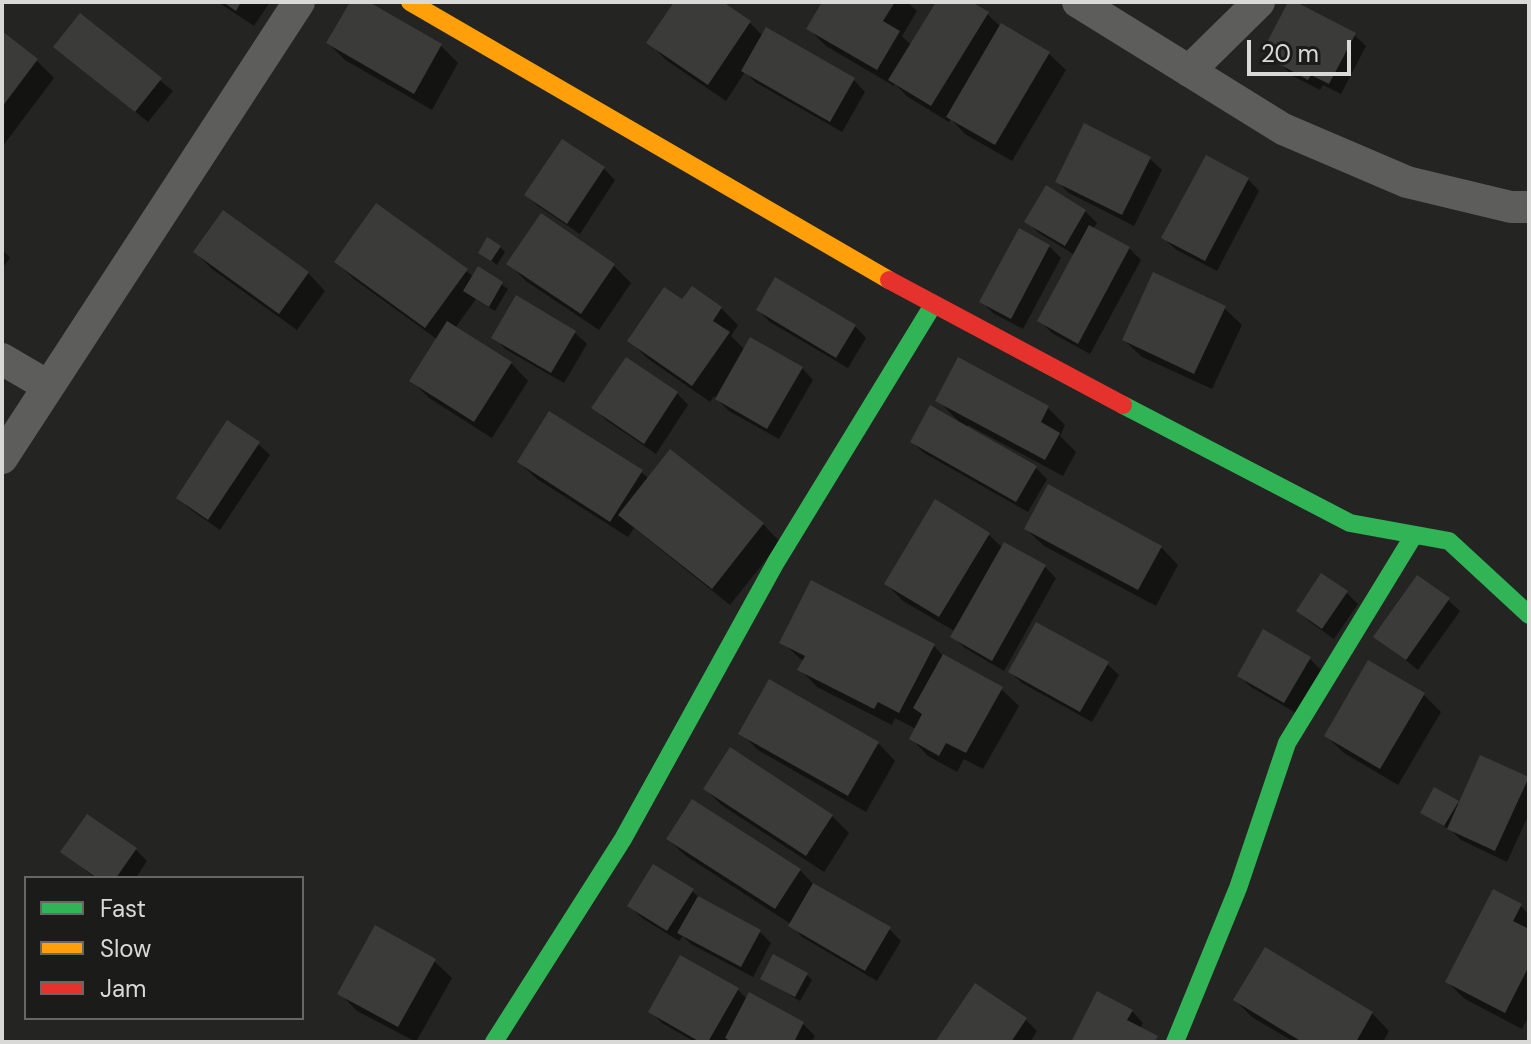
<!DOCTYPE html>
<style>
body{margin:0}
#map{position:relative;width:1531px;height:1044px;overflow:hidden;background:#242423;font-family:"DM Sans",sans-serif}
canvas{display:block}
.frame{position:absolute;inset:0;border:4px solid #d9d9d7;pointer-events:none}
.legend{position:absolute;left:24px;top:876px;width:280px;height:144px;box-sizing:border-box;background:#1b1b19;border:2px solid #676765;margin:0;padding:10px 14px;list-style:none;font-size:24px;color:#d9d9d7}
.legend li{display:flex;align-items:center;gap:16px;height:40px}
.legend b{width:40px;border:2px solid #676765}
.scale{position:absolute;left:1247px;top:40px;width:104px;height:36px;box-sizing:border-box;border:4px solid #d9d9d7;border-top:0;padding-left:10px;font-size:24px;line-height:28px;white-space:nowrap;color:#d9d9d7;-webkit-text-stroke:6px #1b1b19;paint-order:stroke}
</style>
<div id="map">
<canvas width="1531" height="1044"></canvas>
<div class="frame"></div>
<ul class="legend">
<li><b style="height:10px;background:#30b455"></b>Fast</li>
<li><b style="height:10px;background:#ff9f0a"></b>Slow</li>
<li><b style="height:10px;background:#e5322d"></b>Jam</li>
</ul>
<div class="scale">20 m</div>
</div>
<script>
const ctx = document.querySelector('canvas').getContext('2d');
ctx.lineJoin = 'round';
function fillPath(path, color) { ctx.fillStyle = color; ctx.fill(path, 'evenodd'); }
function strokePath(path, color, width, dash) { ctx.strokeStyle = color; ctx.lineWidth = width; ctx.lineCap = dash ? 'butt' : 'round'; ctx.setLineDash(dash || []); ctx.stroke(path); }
const shadow = new Path2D(`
 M218,2H270L254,26Z
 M352,2H364L441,46L458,63L432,110L345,60L328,43Z
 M676,2H719L750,23L763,36L854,80L865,92L842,132L755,82L745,72L726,101L666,60L649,42Z
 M824,2H907L917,11L902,36L912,46L939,2H968L987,14L1001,27L1048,53L1066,70L1012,161L965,134L951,119L949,122L908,97L895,84L894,86L826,46L809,29Z
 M1290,2L1354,35L1366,46L1341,94L1323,85L1320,90L1293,76L1265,49Z
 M81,16L173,91L148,122L56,47Z
 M2,34L37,61L54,78L2,147Z
 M1085,126L1150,159L1162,170L1134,226L1069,193L1057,181Z
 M563,141L604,169L615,180L580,234L538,206L527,195Z
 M1248,179L1259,191L1217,271L1175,249L1164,238Z
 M1047,188L1085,211L1097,223L1093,229L1129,248L1141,260L1090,354L1052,333L1040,321L1075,255L1039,233L1027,221Z
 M377,205L474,277L479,269L508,289L495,311L476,299L455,328L511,363L528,381L492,438L429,398L412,381L438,340L354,279L336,262Z
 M1049,246L1061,258L1023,329L993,313L982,302Z
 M500,247L505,252L497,265L480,252Z
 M2,249L10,258L2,269Z
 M195,252L308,273L325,291L297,330L212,269Z
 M509,264L614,266L631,283L599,330L526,281Z
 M517,298L575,333L587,344L564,383L505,349L494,337Z
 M683,302L721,308L738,325L731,336L745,350L802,368L813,380L779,439L729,411L714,396L710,402L647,358L630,341Z
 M1224,308L1242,325L1212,389L1142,357L1124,340Z
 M758,310L855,326L866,338L848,368L770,322Z
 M959,360L1048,408L1065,425L1060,436L1076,452L1063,476L968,425L966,428L1035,467L1047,479L1028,512L924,453L912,442L960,423L938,400Z
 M677,393L688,405L656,454L606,420L594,408Z
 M258,444L270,455L220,530L190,509L178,498Z
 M519,462L641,472L649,479L763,524L780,542L730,605L634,528L628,537L537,479Z
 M1026,529L1161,547L1178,565L1156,606L1044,546Z
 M989,535L1003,548L1005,544L1045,567L1056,578L1004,671L965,648L953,637L956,632L903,601L886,584Z
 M1347,593L1358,604L1334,639L1310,622L1298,611Z
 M1448,600L1460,611L1418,670L1376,636Z
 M782,642L934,646L946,659L1001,689L1019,706L983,769L964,759L957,772L928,756L911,738L916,729L895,718L892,725L817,687L800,669L804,662Z
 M1309,658L1321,670L1296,713L1251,687L1239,675Z
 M1107,664L1119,675L1092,722L1022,683L1010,672Z
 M1424,695L1441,712L1398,785L1344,753L1326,736Z
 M741,733L878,743L895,761L866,812L758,750Z
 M1528,779L1529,814L1507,862L1461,840L1452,831L1422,813L1457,802L1460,805Z
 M705,789L832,816L849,833L824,872L723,806Z
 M88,817L136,850L147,861L136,878H95L63,852Z
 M668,839L800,870L815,886L889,929L901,941L877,981L802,937L791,924L686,856Z
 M692,891L702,900L760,932L771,943L753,977L691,944L683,936L679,941L642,918L630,906Z
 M1521,906L1529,915V1016L1522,1029L1465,999L1447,982Z
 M1265,949L1372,1013L1389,1031L1383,1042H1294L1252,1017L1235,1000Z
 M434,961L452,978L416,1042L357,1011L340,993Z
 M806,974L812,980L800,1001L762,978Z
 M975,986L1026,1020L1037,1031L1030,1042H938Z
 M738,990L747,999L750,995L803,1024L815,1036L811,1042H732L728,1038L726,1042H695L662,1023L651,1012Z
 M1132,1011L1143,1023L1140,1029L1073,1042Z`);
const building = new Path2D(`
 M223,2H241L236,11Z
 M350,2H369L442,44L414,94L326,43Z
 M674,2H723L751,21L708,85L646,43Z
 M822,2H895L883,21L900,31L877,70L806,29Z
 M936,2H972L989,12L931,106L888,80Z
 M1288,2H1296L1356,33L1329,84L1311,75L1308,80L1279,64L1282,59L1263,50Z
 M80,13L162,78L135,112L53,47Z
 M1001,23L1050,52L995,145L946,117Z
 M766,27L855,78L830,122L741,71Z
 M2,31L38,59L2,107Z
 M1084,123L1151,157L1122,215L1055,182Z
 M562,139L605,167L567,224L524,195Z
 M1206,155L1249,178L1205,261L1161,238Z
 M1046,185L1086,210L1065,246L1024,222Z
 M376,203L468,269L425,328L334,262Z
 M223,210L309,272L279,314L193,252Z
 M541,213L615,264L581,314L506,264Z
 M1089,225L1130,247L1078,344L1037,321Z
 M1019,228L1050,245L1011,319L979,302Z
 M487,237L501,246L491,261L478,253Z
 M478,266L503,282L489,307L463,291Z
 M1153,272L1226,306L1194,374L1122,340Z
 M775,277L856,325L836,358L756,310Z
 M692,286L722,307L713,321L730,332L692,386L627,341L664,287L682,299Z
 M516,295L576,331L551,373L491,338Z
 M447,321L512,362L474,422L409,381Z
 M750,337L803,367L767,429L715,399Z
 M626,357L678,392L644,444L591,408Z
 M958,357L1049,406L1041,422L1060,433L1045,460L935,401Z
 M930,405L1037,466L1016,502L910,442Z
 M549,411L643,470L610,522L517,462Z
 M227,420L260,442L208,520L176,498Z
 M670,449L764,523L712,589L618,515Z
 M1048,484L1162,546L1138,590L1024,529Z
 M935,499L990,533L939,617L884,584Z
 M1004,542L1046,565L992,661L950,637Z
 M1321,573L1348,591L1322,629L1296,611Z
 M1417,575L1450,598L1406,660L1373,637Z
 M811,580L935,644L899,713L878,702L874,709L797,670L805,656L779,643Z
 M1036,622L1109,662L1080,712L1008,672Z
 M1263,629L1311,657L1284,703L1237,676Z
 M943,654L1003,687L966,753L946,743L939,756L909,739L922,714L913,708Z
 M1368,660L1425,693L1380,769L1324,736Z
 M769,679L879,742L848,796L738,734Z
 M730,747L833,815L806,856L703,789Z
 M1480,755L1529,777L1495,851L1447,829Z
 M1434,787L1459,801L1444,826L1420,813Z
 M692,799L801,869L775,909L666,839Z
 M87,814L137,848L116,878H97L60,852Z
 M653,864L694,889L667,931L627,906Z
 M813,883L891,927L865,971L788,926Z
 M1493,889L1522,904L1513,921L1529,929V966L1505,1013L1445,982Z
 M698,896L761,930L741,967L677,933Z
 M375,925L436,959L398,1027L337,994Z
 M1265,947L1373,1012L1356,1042H1302L1233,1000Z
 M773,954L808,973L795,997L760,979Z
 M680,955L739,988L708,1042H700L648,1012Z
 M975,983L1027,1018L1011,1042H935Z
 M1097,991L1133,1010L1127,1020L1158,1036L1154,1042H1071Z
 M749,992L804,1022L794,1042H733L725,1038Z`);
const street = new Path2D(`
 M1078,2L1283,129L1407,182L1511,207H1529
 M1189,71L1259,2
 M2,359L48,386
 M2,458L299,2`);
const fast = new Path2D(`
 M1123,405L1350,523L1449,541L1529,615
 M494,1042L623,839L776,562L933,305
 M1175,1042L1238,888L1287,743L1414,535`);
const slow = new Path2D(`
 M410,2L889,280`);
const jam = new Path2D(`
 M889,280L1123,405`);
fillPath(shadow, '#0007');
fillPath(building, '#3b3b3a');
strokePath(street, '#5d5d5c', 32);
strokePath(fast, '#30b455', 18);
strokePath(slow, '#ff9f0a', 18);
strokePath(jam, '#e5322d', 18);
</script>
